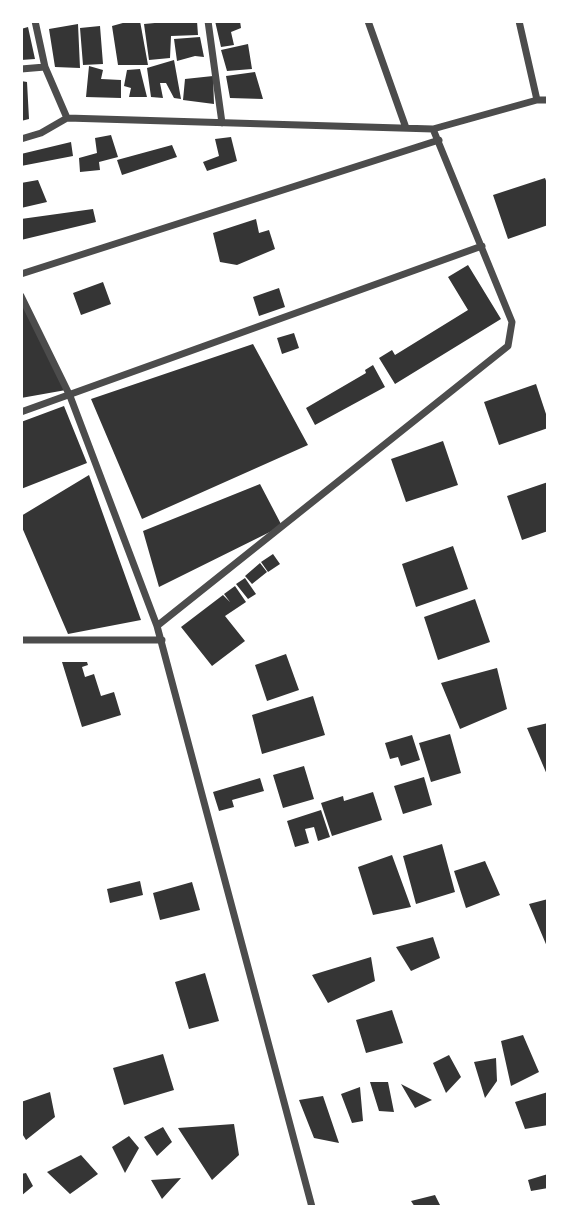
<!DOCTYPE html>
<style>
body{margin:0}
#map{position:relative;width:569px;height:1228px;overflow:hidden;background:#fff;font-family:Barlow,sans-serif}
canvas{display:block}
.frame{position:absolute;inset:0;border:23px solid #fff;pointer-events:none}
</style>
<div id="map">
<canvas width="569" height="1228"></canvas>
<div class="frame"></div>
</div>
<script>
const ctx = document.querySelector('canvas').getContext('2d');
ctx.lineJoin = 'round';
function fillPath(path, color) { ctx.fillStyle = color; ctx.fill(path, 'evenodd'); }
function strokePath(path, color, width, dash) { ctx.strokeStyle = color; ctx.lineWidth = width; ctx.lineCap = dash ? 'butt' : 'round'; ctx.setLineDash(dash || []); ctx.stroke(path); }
const building = new Path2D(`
 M130,21H140L148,65H118L112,26Z
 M176,21H197L198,35L171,36L170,58L149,60L144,24Z
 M215,21H240L241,28L231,32L234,45L221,47Z
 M78,24L80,68L55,67L49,29Z
 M100,26L103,64L83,65L80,28Z
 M28,27L35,59L21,60V29Z
 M200,37L204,57L195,56L177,61L174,39Z
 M248,44L252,69L227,71L221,50Z
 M174,60L181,99L174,98L166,83H160L163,98L151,97L147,68Z
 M89,66L103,70L101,79L121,80V98L86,97Z
 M140,69L147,97H129L131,88L124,86L127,70Z
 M255,72L263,99L230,98L226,76Z
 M213,76L214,104L183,100L185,79Z
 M21,81L27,82L29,119L21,121Z
 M111,135L118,157L99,162L100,170L80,172L79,158L97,153L95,138Z
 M231,137L237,161L207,171L203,162L219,156L215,139Z
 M71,142L73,156L21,166V154Z
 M172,145L177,157L122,175L117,160Z
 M545,178L548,186V225L508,239L493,195Z
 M38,180L47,202L21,208V183Z
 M93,209L96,222L21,240V219Z
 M256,219L259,233L269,230L275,249L237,265L220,262L213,233Z
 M468,265L501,319L395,384L379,358L392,350L395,355L468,310L448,277Z
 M103,282L111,304L81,315L73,293Z
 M279,288L285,307L259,316L253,297Z
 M21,301L66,390L21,398Z
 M294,333L299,348L282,354L277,338Z
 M253,344L308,445L142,519L91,399Z
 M373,365L385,387L315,425L306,408L366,373L365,370Z
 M536,384L548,420V428L499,445L484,402Z
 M64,406L87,463L21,489V422Z
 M443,441L458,485L406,502L391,459Z
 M89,475L141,620L68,634L21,525V516Z
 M548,482V531L522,540L507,496Z
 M260,484L282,526L159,587L143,531Z
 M453,546L468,589L416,607L402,564Z
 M273,554L280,564L268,572L261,562Z
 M260,563L267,572L252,584L245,576Z
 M245,578L256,594L248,599L236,584Z
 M235,586L246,602L225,616L245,641L212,666L181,627L223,595L230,602L224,594Z
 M475,599L490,642L438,660L424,617Z
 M286,654L299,690L267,701L255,665Z
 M62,662H87L88,665L82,667L85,677L94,674L101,696L114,692L121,715L82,727Z
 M497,668L507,709L460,729L441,683Z
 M313,696L325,735L262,754L252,715Z
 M548,723V777L527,728Z
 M450,734L461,773L431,782L419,743Z
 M412,735L420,760L401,766L398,757L390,759L385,743Z
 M304,766L314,799L283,808L273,775Z
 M424,777L432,805L403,814L394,786Z
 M260,778L264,791L232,800L234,807L219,811L213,792Z
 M373,792L382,820L332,836L321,803L343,796L344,801Z
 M321,810L330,837L318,841L314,827L305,829L309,843L295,847L287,821Z
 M442,844L455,892L416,904L403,856Z
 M392,855L411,907L373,915L358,867Z
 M485,861L500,895L466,908L454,871Z
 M140,881L143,895L110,903L107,889Z
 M192,882L200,910L160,920L153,893Z
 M548,899V949L529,904Z
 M433,937L440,958L411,971L396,947Z
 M371,957L375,981L328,1003L312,975Z
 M205,973L219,1021L189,1029L175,982Z
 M392,1010L403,1043L366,1053L356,1020Z
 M523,1035L539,1072L511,1086L501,1041Z
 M163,1054L174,1090L124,1105L113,1068Z
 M449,1055L461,1077L446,1093L433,1063Z
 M496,1058L497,1081L485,1098L474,1062Z
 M370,1082H388L394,1112L379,1111Z
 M401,1084L432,1100L415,1108Z
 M360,1087L363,1121L352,1123L341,1094Z
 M50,1092L55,1117L26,1140L21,1132V1102Z
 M548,1092V1125L525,1129L515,1102Z
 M323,1096L339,1143L314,1138L299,1100Z
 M234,1124L239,1155L212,1180L178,1128Z
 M163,1127L172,1142L157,1156L144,1137Z
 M129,1136L139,1148L125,1173L112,1147Z
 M81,1155L98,1174L70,1194L47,1172Z
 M26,1173L33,1186L21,1196V1174Z
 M548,1174V1188L531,1191L528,1180Z
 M181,1178L162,1199L151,1180Z
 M435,1195L440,1205L415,1207L411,1201Z`);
const minor = new Path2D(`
 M35,21L45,67L67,118
 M208,21L222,123
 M368,21L406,128
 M519,21L537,100
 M21,69L45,67
 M21,139L41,133L67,118L433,129L537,100H548
 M21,274L439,140
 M21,296L70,396L157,626
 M21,412L482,246
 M21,640H162
 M312,1207L157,626L508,346L512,322L433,129`);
fillPath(building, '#353535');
strokePath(minor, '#4c4c4c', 7);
</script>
